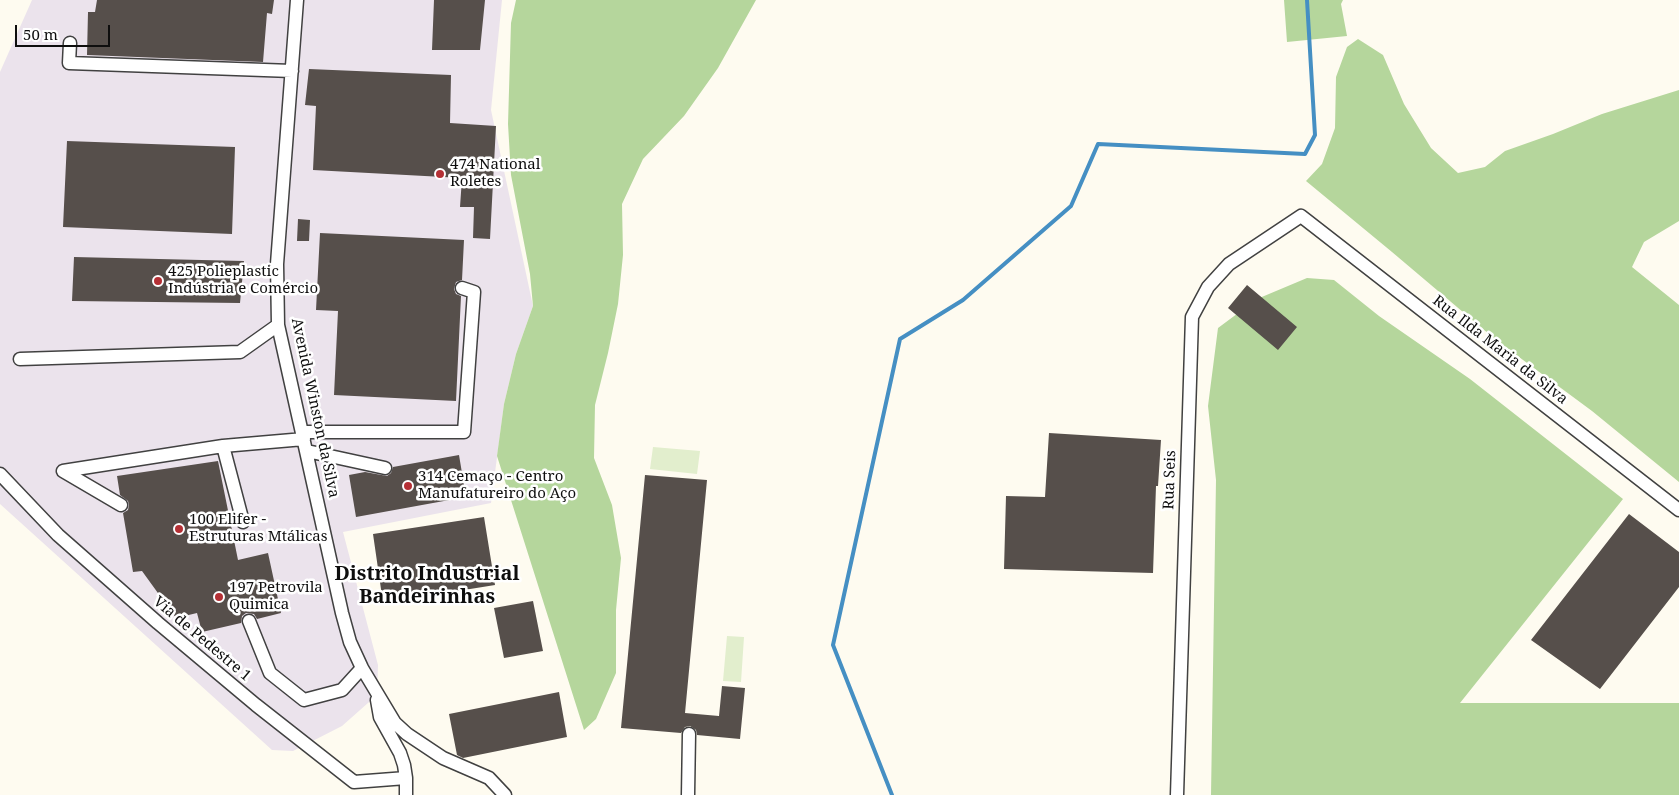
<!DOCTYPE html>
<meta charset="utf-8">
<style>
body{margin:0}
#map{position:relative;width:1679px;height:795px;overflow:hidden;background:#fefbf0;font-family:"Noto Serif",serif}
canvas{display:block}
.scale{position:absolute;left:15px;top:25px;width:95px;height:22px;box-sizing:border-box;border:2px solid #0e0e0e;border-top:0;padding-left:6px;font-size:15px;line-height:18px;white-space:nowrap;color:#0e0e0e;-webkit-text-stroke:4px #fff;paint-order:stroke}
</style>
<div id="map">
<canvas width="1679" height="795"></canvas>
<div class="scale">50 m</div>
</div>
<script>
const ctx = document.querySelector('canvas').getContext('2d');
ctx.lineJoin = 'round';
function fillPath(path, color) { ctx.fillStyle = color; ctx.fill(path, 'evenodd'); }
function strokePath(path, color, width, dash) { ctx.strokeStyle = color; ctx.lineWidth = width; ctx.lineCap = dash ? 'butt' : 'round'; ctx.setLineDash(dash || []); ctx.stroke(path); }
function drawText(font, color, halo, rows, align = 'center') {
  ctx.font = font + ' "Noto Serif",serif'; ctx.lineWidth = 5; ctx.setLineDash([]); ctx.textBaseline = 'middle'; ctx.strokeStyle = halo; ctx.fillStyle = color; for (const [text, x, y, turn = 0] of rows) {
    ctx.save(); ctx.translate(x, y); ctx.rotate((+turn || 0) * Math.PI / 180); ctx.textAlign = isNaN(turn) ? turn : align; if (halo) ctx.strokeText(text, 0, 0); ctx.fillText(text, 0, 0); ctx.restore();
  }
}
const industrial = new Path2D(`
 M32,0H502L491,110L533,306L516,354L504,404L491,503L343,532L378,665L377,695L342,726L293,751L272,750L0,504V72Z`);
const forest = new Path2D(`
 M516,0H756L718,68L684,116L643,159L622,204L623,255L618,304L608,353L595,405L594,458L612,505L621,558L616,610V673L596,719L584,730L497,456L504,404L516,354L533,306L530,274L511,175L508,124L511,23Z
 M1284,0H1343L1341,4L1347,36L1287,42Z
 M1358,39L1383,55L1404,104L1431,148L1458,173L1485,167L1505,151L1553,134L1602,114L1679,90V221L1644,242L1632,267L1679,305V482L1592,411L1496,340L1392,252L1306,181L1322,164L1335,128L1336,77L1347,47Z
 M1307,278L1334,280L1379,316L1470,379L1623,499L1460,703H1679V795H1211L1216,480L1208,406L1218,328L1257,299Z`);
const pitch = new Path2D(`
 M653,447L700,451L697,474L650,469Z
 M727,636L744,637L741,682L723,681Z`);
const stream = new Path2D(`
 M892,795L833,645L900,339L963,300L1071,206L1098,144L1305,154L1315,135L1307,0`);
const building = new Path2D(`
 M97,0H274L272,14L267,13L263,62L87,55L88,12H95Z
 M434,0H485L480,50H432Z
 M309,69L451,75L450,123L496,126L490,239L473,238L474,207H460L462,178L313,170L316,106L305,105Z
 M67,141L235,147L232,234L63,227Z
 M298,219L310,220L309,241H297Z
 M320,233L464,240L462,280L456,282L454,289L456,294L461,296L456,401L334,395L338,311L316,310Z
 M74,257L244,261L240,303L72,301Z
 M1247,285L1297,327L1278,350L1228,308Z
 M1049,433L1161,440L1158,486H1156L1153,573L1004,569L1006,496L1045,497Z
 M459,455L466,497L356,517L349,475L365,472L387,476L391,473L393,467Z
 M218,461L238,560L268,553L281,613L257,619L254,614L246,613L242,616L241,623L202,632L197,613L176,618L142,571L133,572L123,513L128,510L129,505L128,501L120,495L117,476Z
 M645,475L707,480L685,713L719,716L722,686L745,688L740,739L697,735L696,730L690,726L685,727L681,733L621,728Z
 M1629,514L1679,552V587L1600,689L1531,640Z
 M484,517L495,585L383,603L373,534Z
 M533,601L543,651L504,658L494,608Z
 M559,692L567,737L463,758L457,755L449,714Z`);
const minor = new Path2D(`
 M297,0L277,264L278,325L342,613L350,642L362,668L395,723L407,734L443,758L489,778L505,795
 M70,43L69,63L292,71
 M20,359L240,352L278,325
 M303,432H464L474,292L462,288
 M223,446L243,522
 M307,451L385,468
 M0,474L58,535L158,623L256,705L354,782L406,778
 M121,505L63,471L223,446L304,439
 M249,621L270,673L304,700L342,690L362,668
 M377,700L380,717L400,753L404,765L406,778V795
 M688,795L689,734
 M1177,795L1192,317L1208,287L1229,264L1301,216L1679,510`);
const markers = [
 [440,174,5,"#b43035"],
 [158,281,5,"#b43035"],
 [408,486,5,"#b43035"],
 [179,529,5,"#b43035"],
 [219,597,5,"#b43035"]
];
const poiNames = [
 ["474 National",450,165],
 ["Roletes",450,182],
 ["425 Polieplastic",168,272],
 ["Indústria e Comércio",168,289],
 ["314 Cemaço - Centro",418,477],
 ["Manufatureiro do Aço",418,494],
 ["100 Elifer -",189,520],
 ["Estruturas Mtálicas",189,537],
 ["197 Petrovila",229,588],
 ["Quimica",229,605]
];
const streetNames = [
 ["Rua Ilda Maria da Silva",1500,350,38],
 ["Avenida Winston da Silva",315,408,78],
 ["Rua Seis",1170,480,-88],
 ["Via de Pedestre 1",202,639,40]
];
const districtNames = [
 ["Distrito Industrial",427,574],
 ["Bandeirinhas",427,597]
];
fillPath(industrial, '#ebe3ec');
fillPath(forest, '#b5d69c');
fillPath(pitch, '#e2eecd');
strokePath(stream, '#458fc3', 4);
fillPath(building, '#564f4b');
strokePath(minor, '#414141', 15);
strokePath(minor, '#fff', 12);
for (const [x, y, r, color] of markers) { const dot = new Path2D(); dot.arc(x, y, r, 0, 2 * Math.PI); ctx.fillStyle = color; ctx.fill(dot); strokePath(dot, '#fff', 2); }
drawText('15px', '#0e0e0e', '#fff', poiNames, 'left');
drawText('15px', '#0e0e0e', '#fff', streetNames);
drawText('bold 20px', '#0e0e0e', '#fff', districtNames);
</script>
